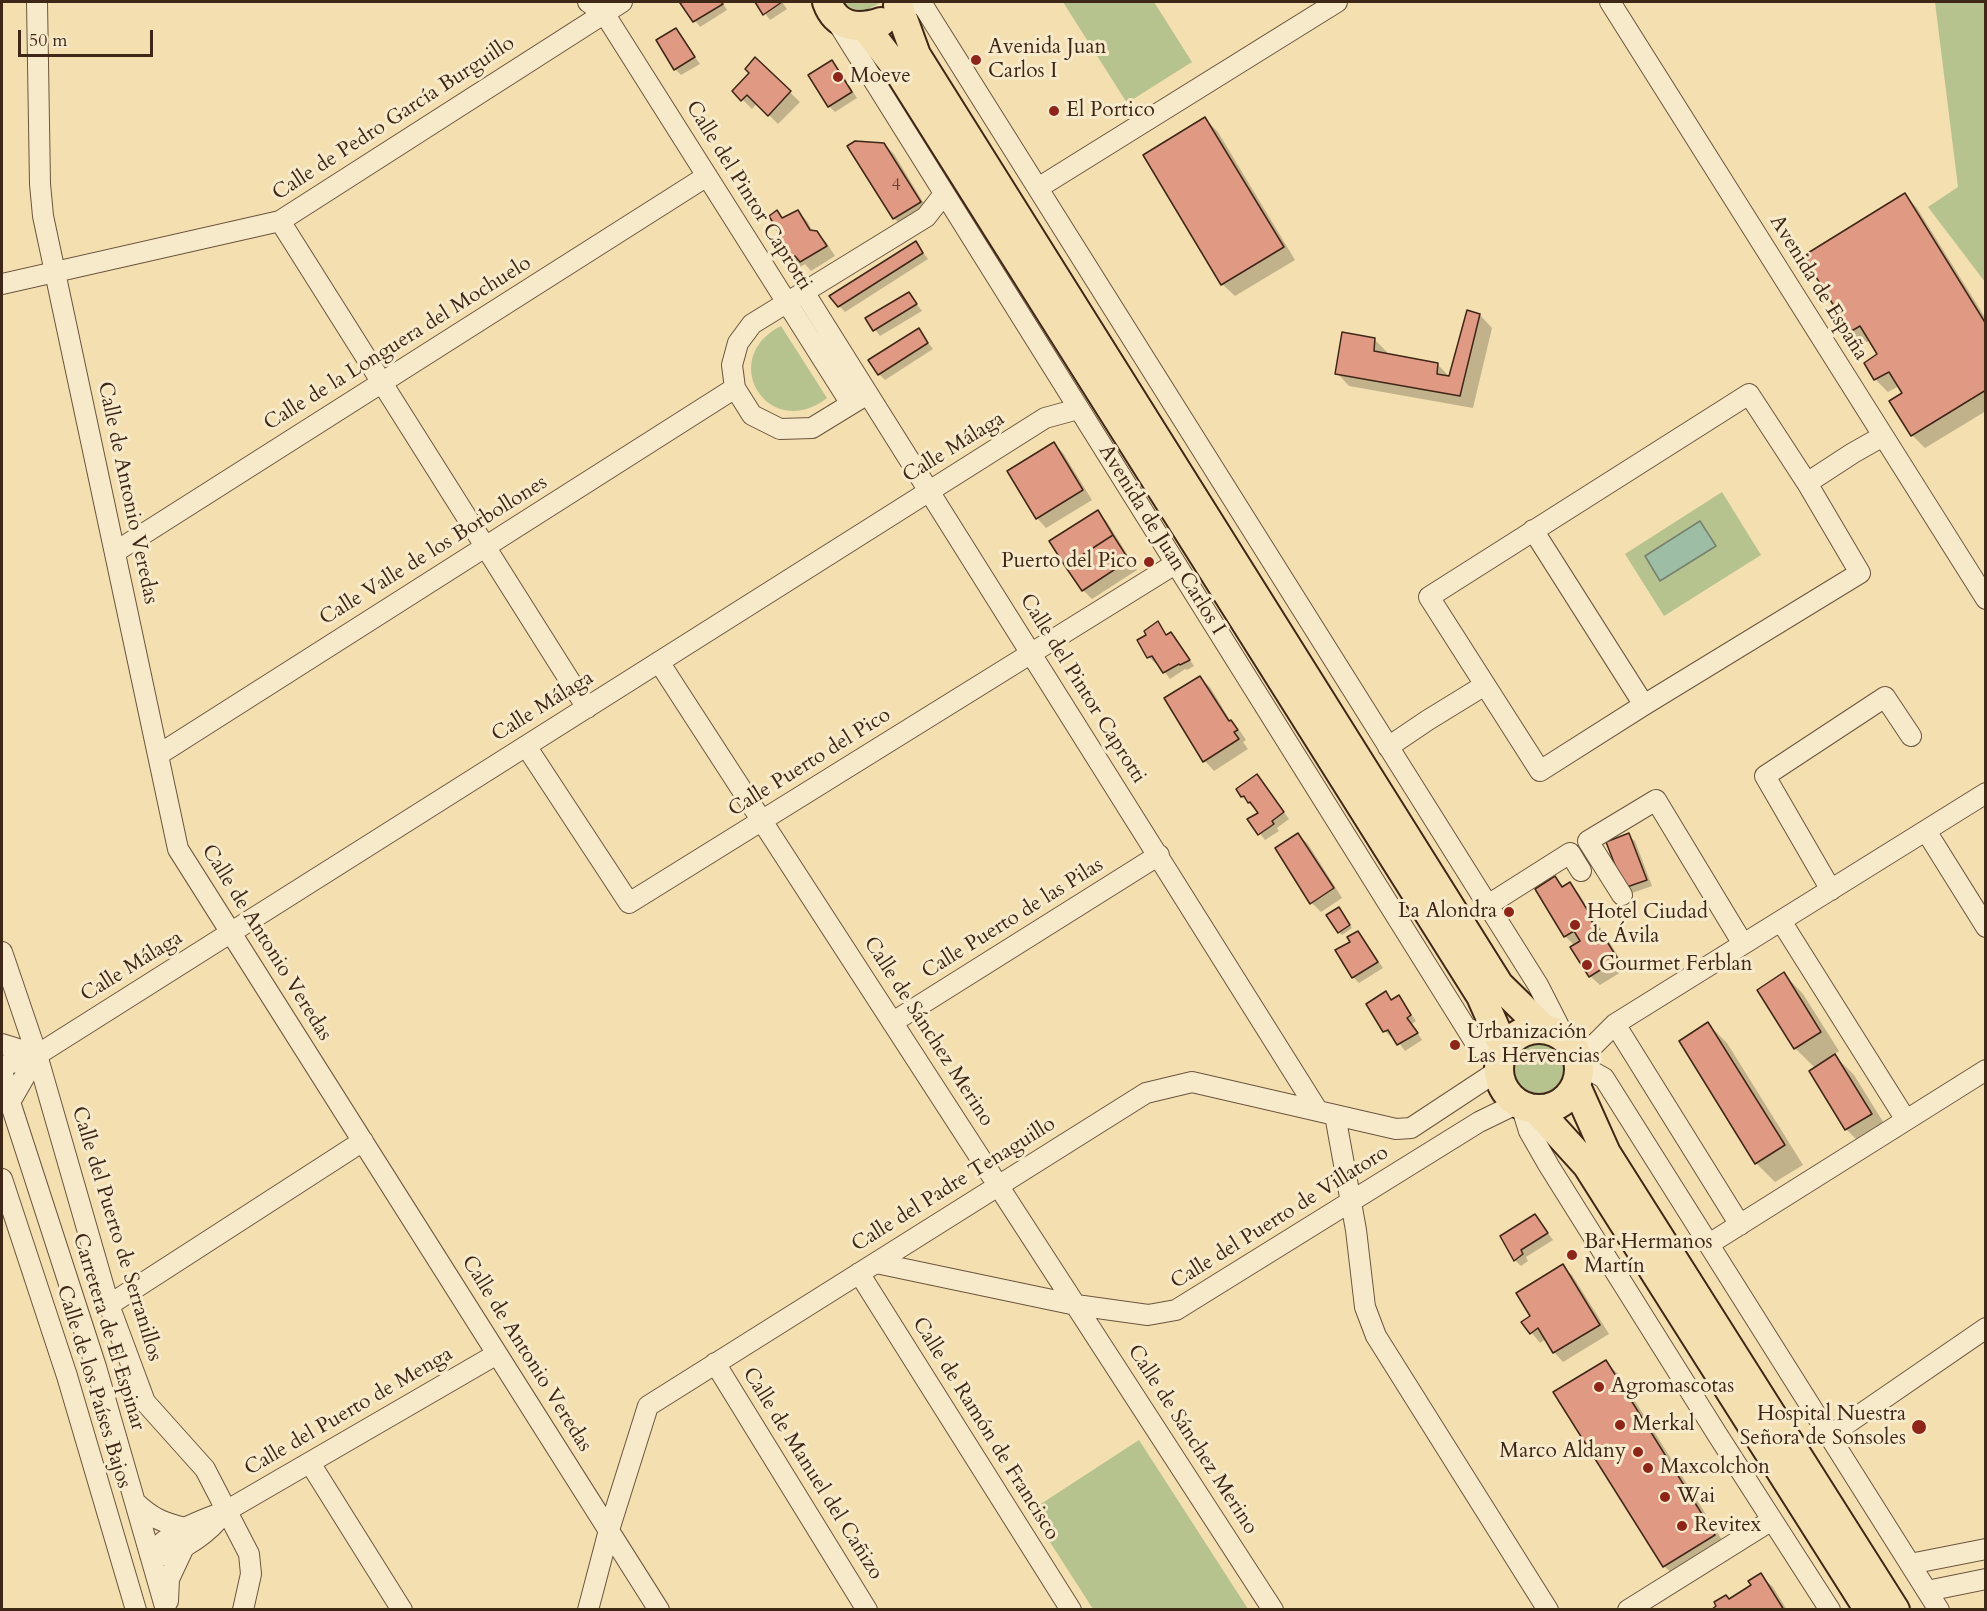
<!DOCTYPE html>
<meta charset="utf-8">
<style>
body{margin:0}
#map{position:relative;width:1987px;height:1611px;overflow:hidden;background:#f3dfaf;font-family:Cardo,serif}
canvas{display:block}
.frame{position:absolute;inset:0;border:3px solid #3f2718;pointer-events:none}
.scale{position:absolute;left:18px;top:30px;width:135px;height:27px;box-sizing:border-box;border:3px solid #3f2718;border-top:0;padding-left:8px;font-size:18px;line-height:21px;white-space:nowrap;color:#3f2718;-webkit-text-stroke:4px #f7eacb;paint-order:stroke}
</style>
<div id="map">
<canvas width="1987" height="1611"></canvas>
<div class="frame"></div>
<div class="scale">50 m</div>
</div>
<script>
const ctx = document.querySelector('canvas').getContext('2d');
ctx.lineJoin = 'round';
function fillPath(path, color) { ctx.fillStyle = color; ctx.fill(path, 'evenodd'); }
function strokePath(path, color, width, dash) { ctx.strokeStyle = color; ctx.lineWidth = width; ctx.lineCap = dash ? 'butt' : 'round'; ctx.setLineDash(dash || []); ctx.stroke(path); }
function drawText(font, color, halo, rows, align = 'center') {
  ctx.font = font + ' Cardo,serif'; ctx.lineWidth = 6; ctx.setLineDash([]); ctx.textBaseline = 'middle'; ctx.strokeStyle = halo; ctx.fillStyle = color; for (const [text, x, y, turn = 0] of rows) {
    ctx.save(); ctx.translate(x, y); ctx.rotate((+turn || 0) * Math.PI / 180); ctx.textAlign = isNaN(turn) ? turn : align; if (halo) ctx.strokeText(text, 0, 0); ctx.fillText(text, 0, 0); ctx.restore();
  }
}
const green = new Path2D(`
 M842,2H881C864,13 858,13 842,2Z
 M1063,2H1154L1192,62L1127,103Z
 M1935,2H1985V282L1928,207L1958,187Z
 M781,326L827,398C769,443 716,359 781,326Z
 M1722,492L1761,555L1664,616L1625,554Z
 M1514 1068a25 25 0 1 1 50 0a25 25 0 1 1-50 0Z
 M1139,1440L1248,1609H1093L1030,1511Z`);
const water = new Path2D(`
 M1700,521L1716,546L1660,581L1645,556Z`);
const shadow = new Path2D(`
 M685,2H722L727,10L700,27L682,3Z
 M757,2H782L787,9L770,20Z
 M676,30L700,64L681,75L675,69Z
 M755,59L800,102L778,124L757,103L752,109L734,91L751,73Z
 M832,62L838,68L857,98L835,112L829,106Z
 M1205,119L1218,132L1295,260L1235,296L1222,284Z
 M884,144L894,154L929,212L903,227L894,218Z
 M1905,195L1917,208L1986,319V411L1925,448L1912,435L1891,401L1904,393L1899,386L1888,392L1876,380L1866,363L1879,355L1870,340L1864,344L1851,331Z
 M797,211L807,221L813,232H816L826,242L835,256L811,271L805,264L799,268L790,259L777,212L784,219Z
 M916,243L928,259L845,312L831,297Z
 M909,294L922,311L880,336L867,319Z
 M1468,312L1480,315L1492,328L1473,408L1349,386L1337,373L1374,339L1387,352V355L1437,364L1450,377Z
 M918,330L933,349L885,380L879,374Z
 M1054,444L1063,453L1092,500L1046,528L1037,518Z
 M1098,512L1107,522L1137,570L1092,599L1083,590Z
 M1158,623L1167,636L1176,640L1194,666L1187,670L1185,669L1170,679L1157,662L1155,663L1149,657Z
 M1200,678L1210,687L1231,722L1240,731L1246,740L1243,742L1248,749L1214,771L1205,761L1166,699Z
 M1257,776L1289,819L1277,828L1279,831L1265,840L1249,819L1260,813L1242,797L1238,789Z
 M1298,835L1308,844L1342,898L1321,912L1312,903Z
 M1628,835L1635,841L1652,886L1632,893L1626,887Z
 M1555,878L1565,888L1570,884L1579,894L1601,929L1599,930L1608,940L1626,969L1600,985L1590,976L1575,946L1565,936Z
 M1341,911L1352,928L1342,935L1339,932Z
 M1358,933L1364,939L1383,968L1359,983L1353,977L1352,942Z
 M1784,974L1803,994L1839,1051L1834,1055L1854,1075L1890,1133L1865,1148L1846,1129L1815,1068L1795,1048Z
 M1386,993L1393,1000L1399,997L1404,1003L1416,1021L1412,1024L1422,1040L1405,1051L1394,1036L1391,1037L1385,1031Z
 M1708,1024L1727,1043L1803,1165L1775,1182L1756,1163Z
 M1535,1216L1553,1240L1526,1257L1528,1261L1521,1266L1515,1260Z
 M1562,1266L1572,1275L1609,1334L1563,1362L1554,1352L1546,1339L1540,1343L1523,1322L1532,1317Z
 M1606,1362L1618,1374L1727,1548L1677,1578L1664,1566Z
 M1760,1575L1773,1587L1787,1610H1713L1754,1586Z`);
const building = new Path2D(`
 M683,2H721L723,4L693,22L680,3Z
 M755,2H782L763,15Z
 M676,28L695,57L674,70L656,40Z
 M755,57L791,91L768,116L747,95L741,101L732,91L749,73L745,69Z
 M832,60L852,92L828,107L808,75Z
 M1205,117L1284,247L1221,285L1143,155Z
 M855,141L884,143L921,202L893,219L847,146Z
 M1905,193L1986,324V390L1911,436L1889,401L1902,393L1889,372L1874,380L1864,363L1877,354L1860,326L1850,332L1803,256Z
 M777,210L782,218L798,210L810,230L817,231L827,246L800,262L795,256L788,260L777,241L782,238L769,216Z
 M916,241L923,253L838,307L829,296Z
 M909,292L917,304L873,331L865,318Z
 M1467,310L1480,314L1460,396L1335,374L1342,332L1375,338L1374,351L1438,363L1437,374L1449,376Z
 M919,328L928,343L878,375L868,360Z
 M1054,442L1083,490L1036,519L1007,471Z
 M1098,510L1113,535L1065,566L1049,541Z
 M1113,535L1129,560L1082,591L1065,566Z
 M1158,621L1166,635L1171,632L1190,660L1180,665L1179,664L1163,673L1152,656L1147,658L1137,640L1146,635L1144,631Z
 M1200,676L1229,721L1231,720L1238,730L1234,732L1239,739L1203,762L1164,698Z
 M1257,774L1284,812L1272,821L1274,824L1258,835L1247,819L1258,813L1250,802L1248,803L1244,796L1241,797L1236,789Z
 M1298,833L1334,888L1310,904L1275,848Z
 M1629,833L1647,880L1624,888L1606,842Z
 M1555,876L1562,887L1570,882L1593,919L1591,920L1597,930L1599,929L1618,959L1589,977L1570,947L1580,941L1574,931L1564,937L1535,889Z
 M1339,907L1350,925L1338,933L1326,915Z
 M1358,931L1378,962L1352,978L1335,950L1350,942L1347,937Z
 M1784,972L1821,1032L1794,1049L1757,990Z
 M1386,991L1391,1000L1399,995L1411,1015L1407,1018L1418,1033L1397,1045L1388,1030L1383,1032L1366,1004Z
 M1708,1022L1785,1145L1755,1164L1679,1041Z
 M1835,1054L1872,1114L1845,1130L1809,1071Z
 M1535,1214L1548,1233L1521,1250L1523,1254L1514,1261L1500,1236Z
 M1563,1264L1600,1325L1553,1353L1538,1328L1530,1334L1521,1322L1530,1316L1516,1293Z
 M1606,1360L1715,1535L1663,1567L1553,1392Z
 M1761,1573L1784,1610H1711L1716,1606L1714,1602L1726,1595L1729,1599L1751,1585L1748,1581Z`);
const minor = new Path2D(`
 M37,2L40,184L43,216L178,849L659,1610
 M588,2L604,13L851,404
 M917,2L924,7L1538,985L1565,1038
 M1610,2L1986,599
 M834,17L1478,1047L1501,1055
 M1038,188L1337,2
 M280,221L587,708
 M2,284L280,221L622,2
 M804,292L1318,1111
 M1749,394L1807,483L1860,573L1644,705L1540,771L1429,597Z
 M861,398L812,428L780,429L752,415L735,388L732,365L738,343L752,324L926,217L944,194
 M1807,483L1853,453L1883,436
 M1533,530L1644,705
 M115,552L707,176
 M659,662L1273,1610
 M526,746L629,903L1175,564
 M1388,747L1428,720L1485,685
 M158,755L735,388
 M1926,831L1986,927
 M1831,890L1765,776L1885,697L1911,736
 M1622,895L1588,841L1656,800L1743,944
 M1488,905L1570,853L1581,871
 M1781,921L1906,1120
 M2,952L37,1055L109,1305L145,1402L205,1469L249,1554L251,1574L243,1610
 M893,1022L1159,855
 M1615,1024L1740,1225
 M2,1044L37,1055
 M1579,1060L1615,1024L1986,793
 M1579,1064L1604,1078L1939,1610
 M2,1066L37,1055L1045,418L1078,409
 M2,1070L10,1102L96,1367L166,1610
 M10,1102L37,1055
 M1521,1105L1529,1131L1549,1166L1717,1434L1830,1610
 M1335,1115L1356,1230L1365,1307L1376,1336L1548,1610
 M2,1179L67,1376L136,1610
 M1709,1244L1986,1070
 M876,1263L1076,1305L1148,1315L1176,1310L1479,1122L1518,1103
 M859,1273L1071,1610
 M109,1305L363,1141
 M715,1363L867,1610
 M1829,1436L1986,1328
 M310,1463L402,1610
 M135,1502C152,1518 163,1523 186,1528
 M150,1555C168,1532 199,1521 226,1511L497,1354
 M150,1555C170,1561 205,1535 218,1520
 M1910,1564L1986,1549
 M1927,1591L1986,1579
 M168,1601L169,1579L184,1547
 M588,1610L609,1530L648,1406L1146,1093L1192,1082L1396,1129L1411,1128L1499,1070
 M1628,1610L1772,1520`);
const highway = new Path2D(`
 M827,2C836,27 857,30 881,22
 M898,5L916,55L1499,985L1543,1028
 M865,27L896,67L1481,996L1504,1048
 M1499 1069a40 40 0 1 1 80 0a40 40 0 1 1-80 0Z
 M1576,1086L1606,1153L1895,1610
 M1537,1110L1587,1165L1869,1610`);
const markers = [
 [976,60,6,"#8f2418"],
 [838,77,6,"#8f2418"],
 [1054,111,6,"#8f2418"],
 [1149,562,6,"#8f2418"],
 [1509,912,6,"#8f2418"],
 [1575,925,6,"#8f2418"],
 [1587,965,6,"#8f2418"],
 [1455,1045,6,"#8f2418"],
 [1572,1255,6,"#8f2418"],
 [1599,1387,6,"#8f2418"],
 [1620,1425,6,"#8f2418"],
 [1919,1427,8,"#8f2418"],
 [1638,1452,6,"#8f2418"],
 [1648,1468,6,"#8f2418"],
 [1665,1497,6,"#8f2418"],
 [1682,1526,6,"#8f2418"]
];
const numberNames = [
 ["4",896,186]
];
const poiNames = [
 ["Avenida Juan",988,48],
 ["Carlos I",988,72],
 ["Moeve",850,77],
 ["El Portico",1066,111],
 ["Puerto del Pico",1137,562,"right"],
 ["La Alondra",1497,912,"right"],
 ["Hotel Ciudad",1587,913],
 ["de Ávila",1587,937],
 ["Gourmet Ferblan",1599,965],
 ["Urbanización",1467,1033],
 ["Las Hervencias",1467,1057],
 ["Bar Hermanos",1584,1243],
 ["Martín",1584,1267],
 ["Agromascotas",1611,1387],
 ["Hospital Nuestra",1906,1415,"right"],
 ["Señora de Sonsoles",1906,1439,"right"],
 ["Merkal",1632,1425],
 ["Marco Aldany",1626,1452,"right"],
 ["Maxcolchon",1660,1468],
 ["Wai",1677,1497],
 ["Revitex",1694,1526]
];
const streetNames = [
 ["Calle de Pedro García Burguillo",394,119,-33],
 ["Calle del Pintor Caprotti",748,196,58],
 ["Avenida de España",1818,288,58],
 ["Calle de la Longuera del Mochuelo",398,344,-32],
 ["Calle Málaga",954,448,-32],
 ["Calle de Antonio Veredas",127,493,78],
 ["Avenida de Juan Carlos I",1161,540,58],
 ["Calle Valle de los Borbollones",434,551,-32],
 ["Calle del Pintor Caprotti",1082,689,58],
 ["Calle Málaga",543,707,-32],
 ["Calle Puerto del Pico",810,763,-32],
 ["Calle Puerto de las Pilas",1013,919,-32],
 ["Calle de Antonio Veredas",266,943,58],
 ["Calle Málaga",132,967,-32],
 ["Calle de Sánchez Merino",928,1032,57],
 ["Calle del Padre Tenaguillo",954,1185,-32],
 ["Calle del Puerto de Villatoro",1280,1218,-32],
 ["Calle del Puerto de Serranillos",116,1234,73],
 ["Carretera de El Espinar",108,1332,73],
 ["Calle de Antonio Veredas",526,1354,58],
 ["Calle de los Países Bajos",93,1387,73],
 ["Calle del Puerto de Menga",349,1412,-30],
 ["Calle de Ramón de Francisco",985,1429,58],
 ["Calle de Sánchez Merino",1192,1440,57],
 ["Calle de Manuel del Cañizo",812,1474,58]
];
fillPath(green, '#b6c38f');
fillPath(water, '#9dbda5');
strokePath(water, '#77816d', 1.5);
fillPath(shadow, '#0003');
fillPath(building, '#e09983');
strokePath(building, '#3f2718', 1.5);
strokePath(minor, '#6c553e', 22);
strokePath(highway, '#3f2718', 32);
strokePath(minor, '#f7eacb', 20);
strokePath(highway, '#f3dfaf', 28);
for (const [x, y, r, color] of markers) { const dot = new Path2D(); dot.arc(x, y, r, 0, 2 * Math.PI); ctx.fillStyle = color; ctx.fill(dot); strokePath(dot, '#f7eacb', 2); }
drawText('18px', '#674433', null, numberNames);
drawText('21px', '#3f2718', '#f7eacb', poiNames, 'left');
drawText('21px', '#3f2718', '#f7eacb', streetNames);
</script>
